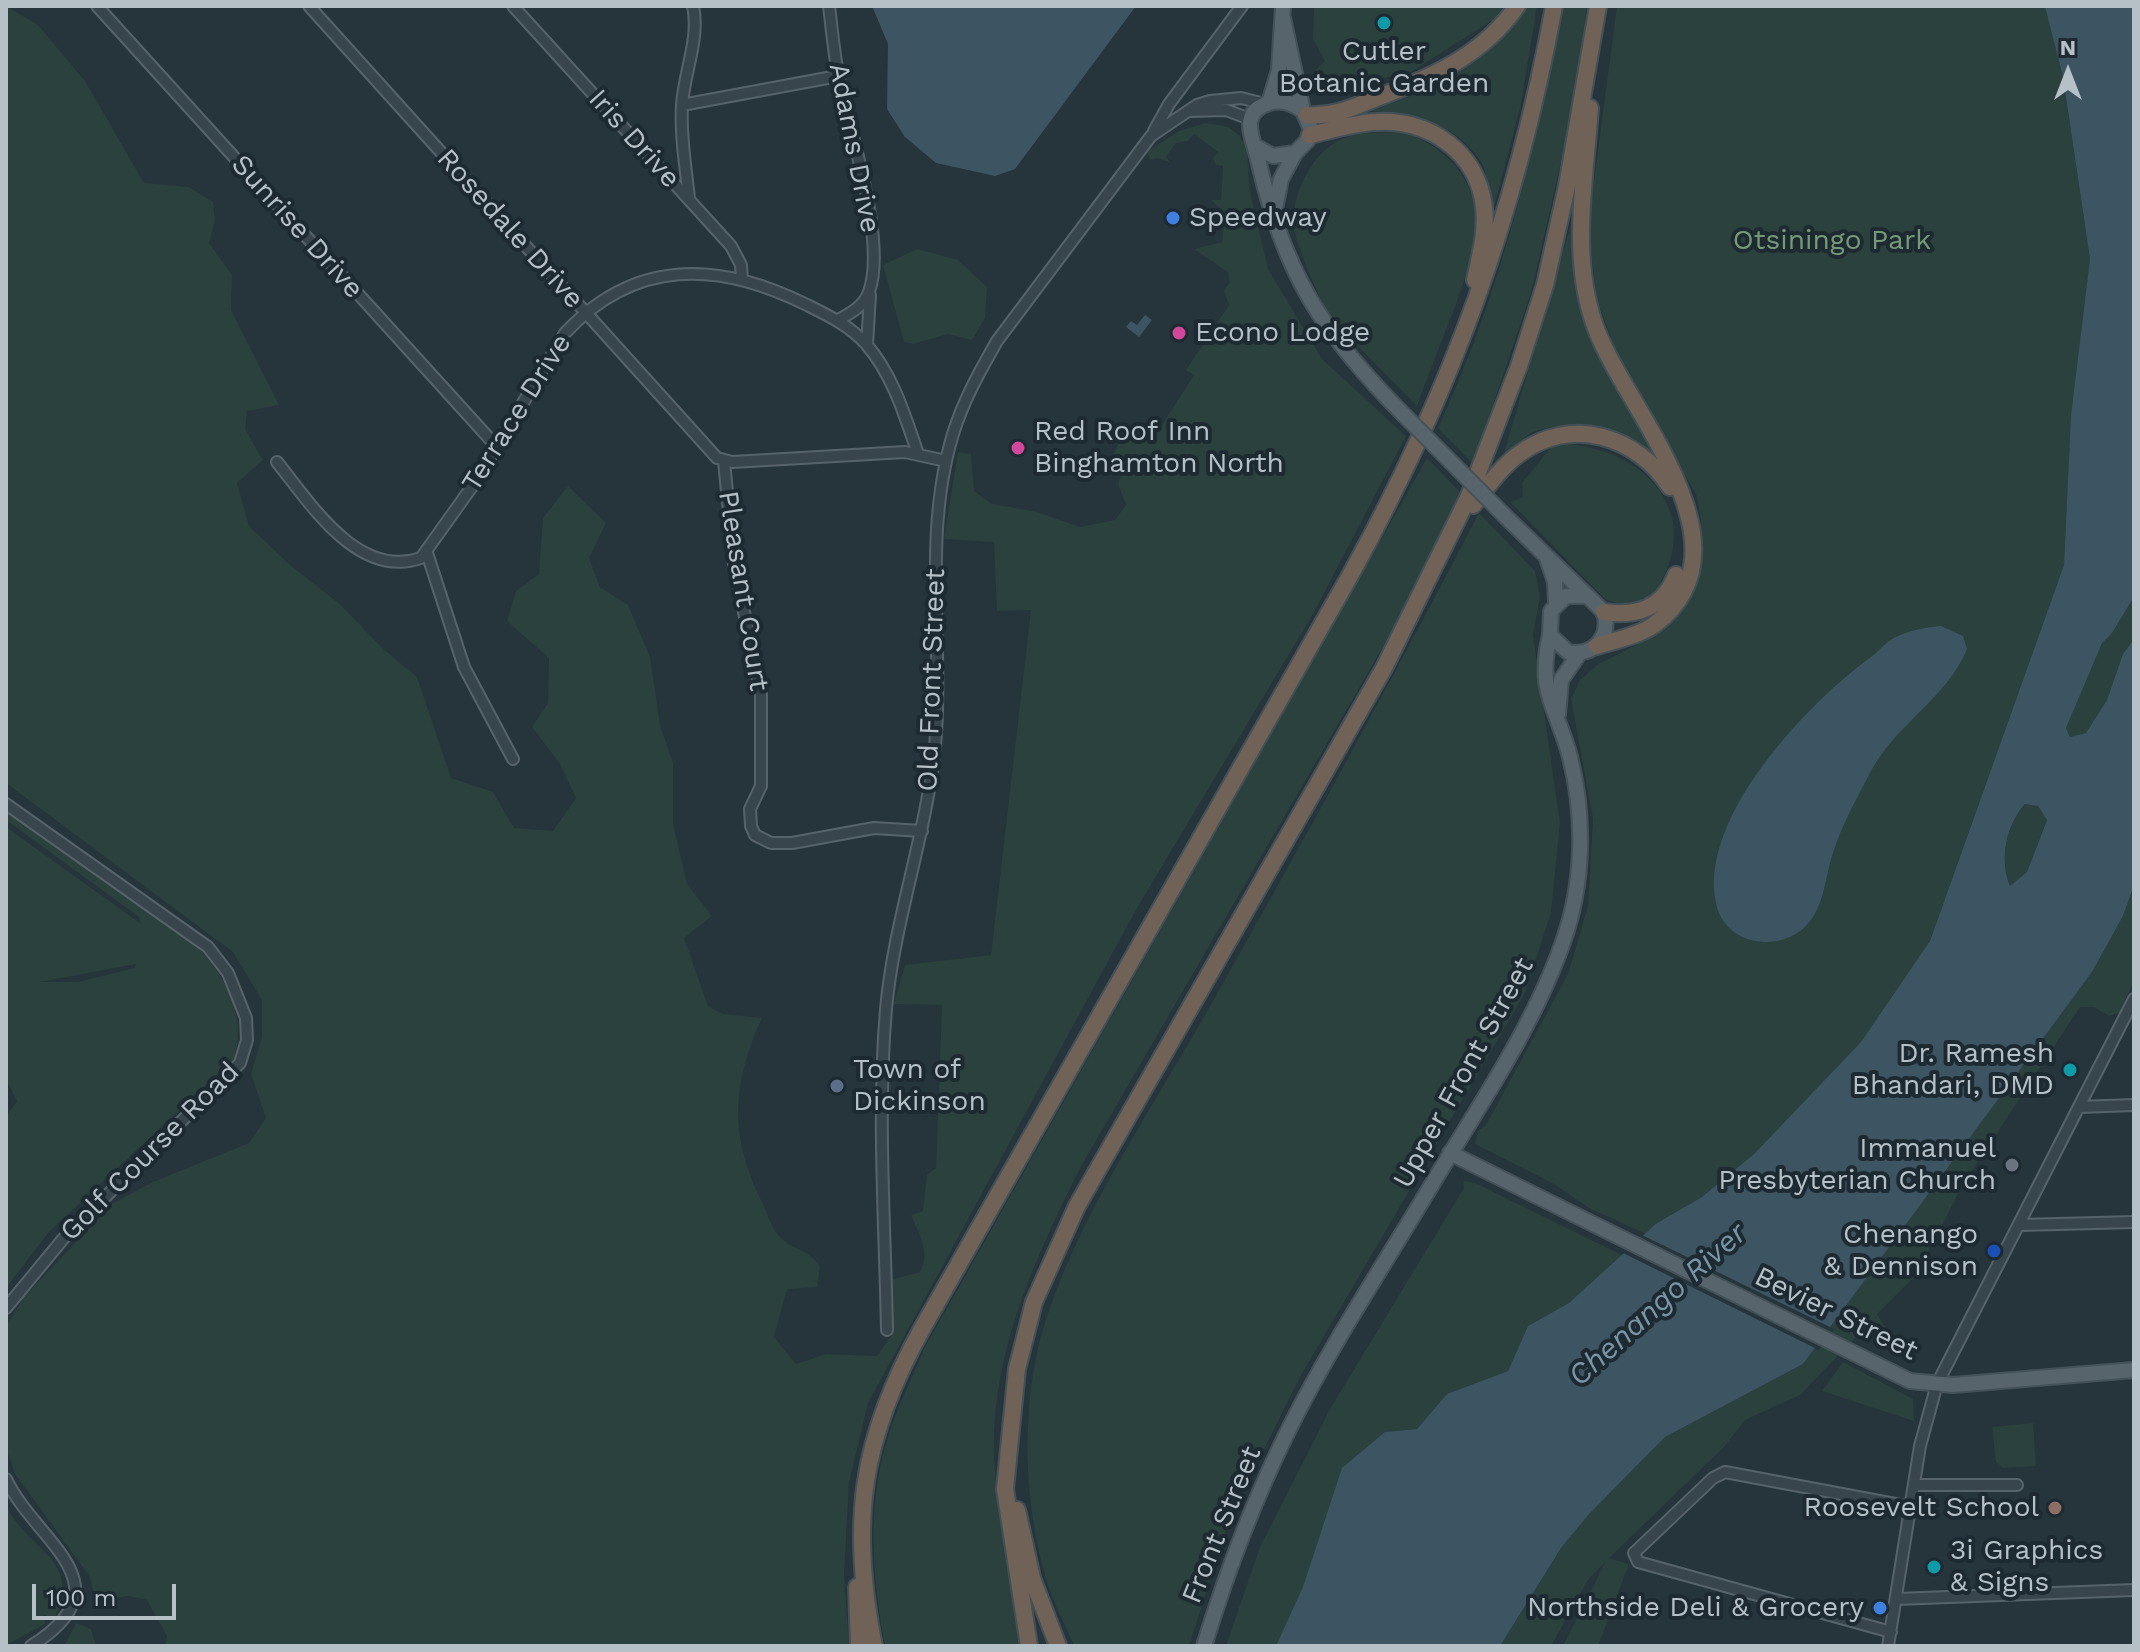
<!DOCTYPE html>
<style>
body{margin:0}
#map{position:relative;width:2140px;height:1652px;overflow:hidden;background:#26343c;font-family:"Work Sans",sans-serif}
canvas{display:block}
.frame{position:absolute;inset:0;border:8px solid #b5c0c7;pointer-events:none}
.north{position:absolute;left:2028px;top:32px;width:80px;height:80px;-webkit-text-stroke:6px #1e2a31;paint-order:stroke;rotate:0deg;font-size:22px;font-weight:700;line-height:32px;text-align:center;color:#b5c0c7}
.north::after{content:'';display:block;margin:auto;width:28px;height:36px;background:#b5c0c7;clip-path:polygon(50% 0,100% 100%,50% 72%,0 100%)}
.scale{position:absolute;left:32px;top:1584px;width:144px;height:36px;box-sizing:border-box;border:4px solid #b5c0c7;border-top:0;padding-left:10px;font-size:24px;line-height:28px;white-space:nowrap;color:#b5c0c7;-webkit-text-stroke:6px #1e2a31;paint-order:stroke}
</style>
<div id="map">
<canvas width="2140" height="1652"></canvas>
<div class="frame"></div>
<div class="north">N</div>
<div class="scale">100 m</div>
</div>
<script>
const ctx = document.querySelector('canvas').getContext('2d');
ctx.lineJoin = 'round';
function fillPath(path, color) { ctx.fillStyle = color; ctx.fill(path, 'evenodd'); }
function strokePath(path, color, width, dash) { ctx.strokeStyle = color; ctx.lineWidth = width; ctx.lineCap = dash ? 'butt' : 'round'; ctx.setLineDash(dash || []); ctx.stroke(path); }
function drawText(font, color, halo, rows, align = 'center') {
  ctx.font = font + ' "Work Sans",sans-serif'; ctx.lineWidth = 8; ctx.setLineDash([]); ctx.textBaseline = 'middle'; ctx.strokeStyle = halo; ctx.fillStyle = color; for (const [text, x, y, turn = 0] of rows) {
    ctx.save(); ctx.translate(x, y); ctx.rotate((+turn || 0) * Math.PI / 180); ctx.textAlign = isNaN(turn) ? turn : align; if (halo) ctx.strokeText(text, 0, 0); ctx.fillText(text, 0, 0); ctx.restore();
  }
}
const green = new Path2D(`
 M6,6L38,25L85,81L144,183L189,187L213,202L215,220L209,243L232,275L231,310L279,405L247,411L245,429L263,460L237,483L249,526L290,565L341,605L381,647L417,677L451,778L493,792L514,828L553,831L576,798L560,764L532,727L548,703L549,658L507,621L516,591L539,574L543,518L568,486L606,523L589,558L600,587L628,605L650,657L660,725L673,763V824L687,884L712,916L684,938L708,1006L723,1014L762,1018C731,1086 729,1139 764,1206C768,1215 773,1232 781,1238C794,1251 804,1246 820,1266L817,1287L787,1289L774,1337L796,1364L826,1354L877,1356L892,1335L893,1279L920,1272C931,1252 919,1235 911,1215L923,1211L927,1175L936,1168L942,1005L894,1004L905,965L991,955L1031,610L997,611L994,542L944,539L958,452L971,454L974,491L992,504L1037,512L1080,527L1115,520L1126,505L1118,484L1122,472L1113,455L1128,425L1138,431L1144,424L1158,431L1194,375L1186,370L1229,305L1224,291L1230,282L1228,272L1194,249L1222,242L1225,213L1211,200H1221L1223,166L1216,165L1213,158L1218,152L1194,134L1188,141L1176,143L1166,157L1171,163L1157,158L1149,160L1148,151L1179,131L1206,123L1228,127L1239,135L1247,149L1249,188L1268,269L1322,359L1406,436L1313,614L1137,908L868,1403L849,1482L844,1575L849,1646H165L167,1636L147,1600L129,1596L95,1600L90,1577L15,1474L6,1448V1327L24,1297L113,1203L153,1182L249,1143L266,1118L251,1074L262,1037V1000L233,952L6,783Z
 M1314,6H1503L1496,18L1406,75L1333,84L1313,73L1325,61L1313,39Z
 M1526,6H1537L1521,104L1493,211C1490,197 1488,175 1481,162C1456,122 1412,115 1370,111C1429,91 1494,64 1526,6Z
 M1561,6H1587L1574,105L1531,293L1473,464L1438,428C1501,292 1535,152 1561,6Z
 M1617,6H2046L2063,77L2090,259L2071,427L2064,565L1930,941L1861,1042L1754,1154L1702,1197L1657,1223L1646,1234L1589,1208L1554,1184L1475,1144L1478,1131L1486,1125L1568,974L1588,906L1593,819L1571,699L1580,680L1597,665L1634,646L1684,601L1699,568L1702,529L1697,496L1619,359L1597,300L1588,226Z
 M1407,132C1493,172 1484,230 1455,307C1442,340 1429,373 1417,406C1389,376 1347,339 1325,307C1317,294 1292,235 1293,221C1294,191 1312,153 1340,140C1361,130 1385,133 1407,132Z
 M1574,214L1578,300L1594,343L1657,458C1622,435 1579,416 1536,431C1525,435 1514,447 1504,453Z
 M917,249L958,260L987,287L985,318L972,340L948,334L913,344L904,342L883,265Z
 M1571,444C1660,455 1708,528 1646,604L1626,607L1605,599L1510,502L1523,497L1522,483L1552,446Z
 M1427,458L1460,492L1398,621L1080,1168C1033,1263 987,1361 995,1470C999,1529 1012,1588 1022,1646H885C872,1575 866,1505 889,1434C898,1405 913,1377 924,1349Z
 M1479,513L1535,571L1540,597L1533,635L1560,823L1551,912L1525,993L1300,1377L1230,1518L1189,1646H1074C1066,1627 1056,1608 1049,1588C1026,1517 1021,1431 1036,1358C1061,1242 1146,1119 1205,1015C1299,849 1391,682 1479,513Z
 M2134,597V639L2123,654L2107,700L2086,733L2070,737L2066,728L2102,642L2112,633Z
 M2026,804L2038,806L2047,819L2027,872L2010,886C2000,858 2005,825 2026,804Z
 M6,808C45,837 84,868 124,896C142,908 164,917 181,932C217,962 250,1010 234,1059L49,1232L6,1288V1117L17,1101L6,1080V827L140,923L139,917L6,820ZM136,964L135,968L78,982H40Z
 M2134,885V981L2119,1013L2109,1016L2094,1007H2080L1962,1186L1916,1275L1877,1314L1884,1326L1898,1335H1858L1800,1395L1745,1420L1724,1447L1609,1558L1629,1564L1598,1646H1563L1606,1561L1588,1580L1551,1646H1500L1561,1548L1589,1514L1665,1437L1803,1364L2092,972L2123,916Z
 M1463,1181L1475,1183L1624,1256L1569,1303L1528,1326L1508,1371L1447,1394L1417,1429L1385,1432L1276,1646H1226L1260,1547L1330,1409L1464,1188Z
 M1843,1362L1913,1399L1914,1421L1822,1391Z
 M2033,1423L2036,1466L2003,1468L1996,1462L1992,1427Z
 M6,1505C27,1551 83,1558 55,1618L44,1615L45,1624L6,1645Z
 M76,1623L91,1629L96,1646H64Z`);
const water = new Path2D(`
 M872,6H1136L1015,169L995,176L936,163L905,137L887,109L888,44Z
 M2045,6H2134V597L2112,633L2102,643L2066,728L2070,737L2086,733L2107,700L2123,654L2134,639V885L2123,916L2092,972L1803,1364L1665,1437L1589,1514L1561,1548L1500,1646H1276L1303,1587L1342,1468L1385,1432L1417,1429L1447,1394L1508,1371L1528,1326L1569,1303L1657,1223L1702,1197L1754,1154L1861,1042L1930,941L2064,565L2071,416L2090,259L2063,77ZM2025,804L2038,806L2047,820L2027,872L2010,886C1999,859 2006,825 2025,804Z
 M1145,315L1152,320L1139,337L1126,327L1131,321L1137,325Z
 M1941,626L1963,636L1967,649C1947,698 1896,724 1871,771C1857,798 1842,824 1833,853C1825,876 1825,902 1810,921C1785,954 1725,948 1716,903C1698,817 1809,702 1871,657C1879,651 1886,642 1894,638C1909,630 1924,628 1941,626Z`);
const pier = new Path2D(`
 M1640,1234L1834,1329L1819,1350L1621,1252Z`);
const minor = new Path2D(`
 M97,6L497,447
 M309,6L717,458L732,462L905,452L946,461
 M513,6L731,246L741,265L742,280
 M829,6C832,30 834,55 839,79C850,133 887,241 869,292C864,306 851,313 838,320
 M682,105L838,76
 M1189,111L1226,110L1250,119
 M1154,131L1169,104L1242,6
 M689,199C686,168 680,136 682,105C684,72 700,39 693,6
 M867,345L870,295
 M724,461L734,564L761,694V786L750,809L751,826L755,835L771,843H792L874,828L922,831
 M277,462C310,503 358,580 421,558L476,481L565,333C635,258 718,261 805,304C827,315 849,325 866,344C893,375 905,416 918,454
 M427,553L464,667L513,759
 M6,804L208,947L228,973L246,1018L247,1040L240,1063L63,1239L6,1308
 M2079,1107L2134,1105
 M2020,1225L2134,1222
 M887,1330C885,1224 877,1115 886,1009C894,921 926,836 935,747C944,644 922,536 953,434C963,401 980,371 997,341L1151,136L1197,105L1210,101L1241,98L1265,104
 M6,1479C36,1543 130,1584 31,1646
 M1915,1485H2017
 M1896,1599L2134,1590
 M1891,1632L1638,1562L1634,1553L1713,1478L1725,1472L1911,1507
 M1888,1646L1920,1446L1937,1384L2134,999`);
const major = new Path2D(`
 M1269,103L1279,70L1283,6
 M1303,111C1293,103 1281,99 1269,103C1238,112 1253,139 1258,159C1283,272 1323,334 1404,415
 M1255,146L1273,156L1295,153
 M1274,214L1281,179L1295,153L1307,141L1311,129L1303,111L1283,18
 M1506,517L1604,612C1611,637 1594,657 1568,652L1550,635L1551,611L1566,596H1588
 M1547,558L1555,582L1556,603
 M1558,715L1561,680L1579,654
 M1450,1153L1910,1381L1953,1385L2134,1370
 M1204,1646C1227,1571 1255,1497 1290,1427C1333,1341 1388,1259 1437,1176C1482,1101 1534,1025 1563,942C1584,883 1585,817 1570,757C1557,707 1536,693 1550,635`);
const highway = new Path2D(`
 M1590,108C1585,180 1570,256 1595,326C1624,408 1759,547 1654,625C1638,636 1615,640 1597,646
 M1307,115C1334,117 1354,107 1379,97C1433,77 1483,55 1517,6
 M1310,135C1332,130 1353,123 1376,122C1428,118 1478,152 1484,207C1487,232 1480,256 1475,280
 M1473,505C1487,487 1501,467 1519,454C1571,415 1637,436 1670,487
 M1604,612C1636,617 1664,608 1676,575
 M1017,1510L1032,1578L1058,1646
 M857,1587L859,1646
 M874,1646C849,1522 861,1438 923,1327L1351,574C1453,388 1516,214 1554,6
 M1029,1646L1005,1489L1017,1369L1034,1302L1077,1206L1384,668L1469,496L1519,366L1545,285L1567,186L1598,6`);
const majorBridge = new Path2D(`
 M1404,415L1506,517`);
const markers = [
 [1384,23,8,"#0f9aa8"],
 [1173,218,8,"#3f7fe0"],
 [1179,333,8,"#d1479c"],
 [1018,448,8,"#d1479c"],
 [2070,1070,8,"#0f9aa8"],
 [837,1086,8,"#5c6f8a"],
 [2012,1165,8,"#6b7280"],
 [1994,1251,8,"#1a4fb4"],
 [2055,1508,8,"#8d6e63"],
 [1934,1567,8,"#0f9aa8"],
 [1880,1608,8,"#3f7fe0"]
];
const poiNames = [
 ["Cutler",1384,52,"center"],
 ["Botanic Garden",1384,84,"center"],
 ["Speedway",1189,218],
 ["Econo Lodge",1195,333],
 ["Red Roof Inn",1034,432],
 ["Binghamton North",1034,464],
 ["Dr. Ramesh",2054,1054,"right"],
 ["Bhandari, DMD",2054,1086,"right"],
 ["Town of",853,1070],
 ["Dickinson",853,1102],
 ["Immanuel",1996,1149,"right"],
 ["Presbyterian Church",1996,1181,"right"],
 ["Chenango",1978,1235,"right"],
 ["& Dennison",1978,1267,"right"],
 ["Roosevelt School",2039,1508,"right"],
 ["3i Graphics",1950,1551],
 ["& Signs",1950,1583],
 ["Northside Deli & Grocery",1864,1608,"right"]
];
const streetNames = [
 ["Iris Drive",634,139,48],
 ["Adams Drive",854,148,79],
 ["Sunrise Drive",297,227,48],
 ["Rosedale Drive",510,229,48],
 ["Terrace Drive",517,413,-58],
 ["Pleasant Court",743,591,81],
 ["Old Front Street",932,680,-88],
 ["Upper Front Street",1464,1073,-61],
 ["Golf Course Road",150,1152,-45],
 ["Bevier Street",1836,1314,26],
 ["Front Street",1222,1525,-68]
];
const parkNames = [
 ["Otsiningo Park",1832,241]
];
const waterNames = [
 ["Chenango River",1658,1305,-42]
];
fillPath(green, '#2b413d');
fillPath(water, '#3d5563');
fillPath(pier, '#26343c');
strokePath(minor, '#57636a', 14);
strokePath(major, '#455158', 18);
strokePath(highway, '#445057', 20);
strokePath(minor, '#39454c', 10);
strokePath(major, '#58646c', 14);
strokePath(highway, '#716257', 16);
strokePath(majorBridge, '#455158', 18, []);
strokePath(majorBridge, '#58646c', 14);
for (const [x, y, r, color] of markers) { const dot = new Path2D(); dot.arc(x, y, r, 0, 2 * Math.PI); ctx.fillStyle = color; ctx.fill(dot); strokePath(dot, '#1e2a31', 3); }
drawText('28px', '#b5c0c7', '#1e2a31', poiNames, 'left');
drawText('28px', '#b5c0c7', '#1e2a31', streetNames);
drawText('28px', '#759b76', '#1e2a31', parkNames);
drawText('italic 30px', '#7896a8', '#1e2a31', waterNames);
</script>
